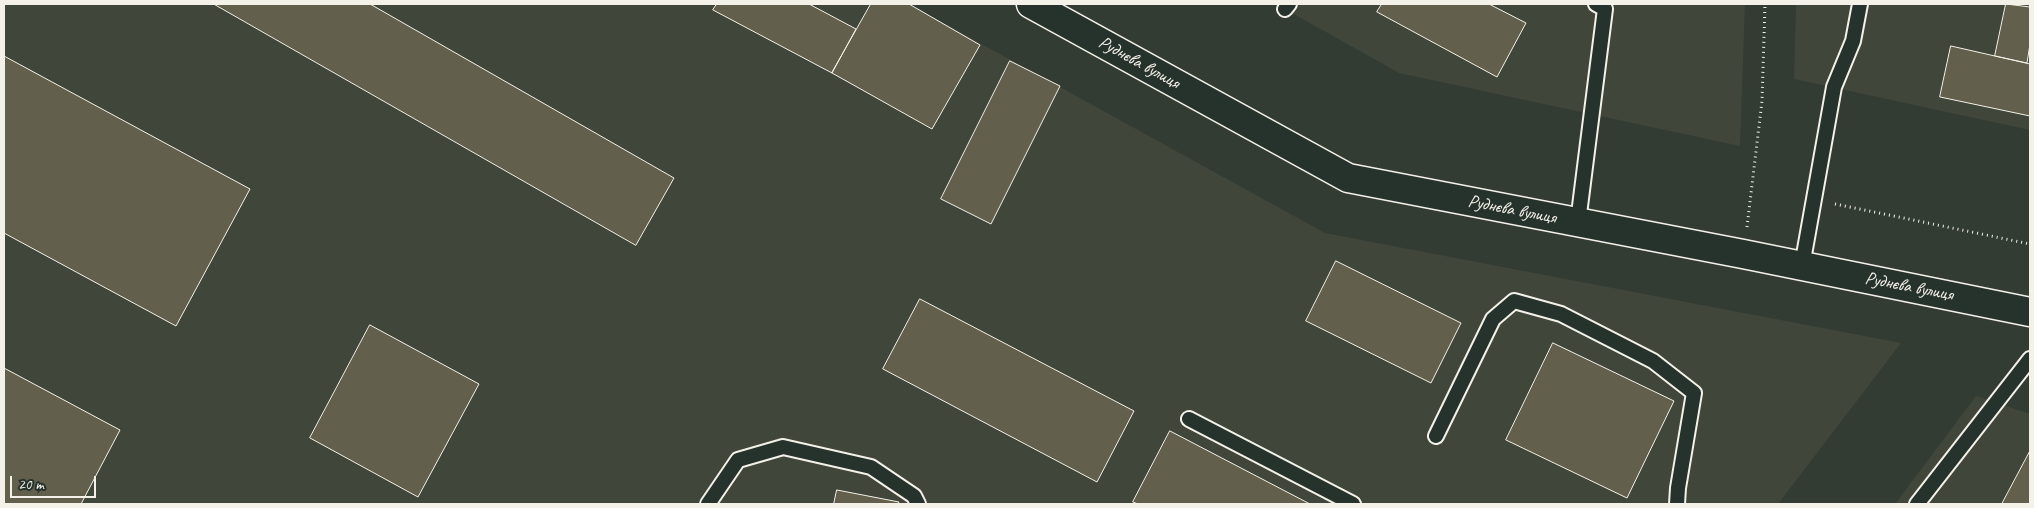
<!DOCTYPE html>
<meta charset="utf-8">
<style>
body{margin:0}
#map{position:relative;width:2034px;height:508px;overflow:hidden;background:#323c33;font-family:Caveat,sans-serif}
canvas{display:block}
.frame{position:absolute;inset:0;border:5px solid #f4f1e8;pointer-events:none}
.scale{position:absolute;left:10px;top:476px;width:86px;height:22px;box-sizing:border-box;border:2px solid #f4f1e8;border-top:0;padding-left:6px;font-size:15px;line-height:18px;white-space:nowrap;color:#f4f1e8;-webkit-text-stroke:4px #26332d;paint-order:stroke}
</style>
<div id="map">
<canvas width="2034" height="508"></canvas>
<div class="frame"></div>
<div class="scale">20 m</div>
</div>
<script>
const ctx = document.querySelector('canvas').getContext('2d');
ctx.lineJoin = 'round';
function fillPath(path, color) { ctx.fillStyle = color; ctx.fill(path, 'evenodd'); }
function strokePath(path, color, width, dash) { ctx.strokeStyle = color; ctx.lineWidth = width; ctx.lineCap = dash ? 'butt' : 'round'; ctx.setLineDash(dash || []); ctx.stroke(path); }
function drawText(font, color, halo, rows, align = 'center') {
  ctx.font = font + ' Caveat,sans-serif'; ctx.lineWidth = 4; ctx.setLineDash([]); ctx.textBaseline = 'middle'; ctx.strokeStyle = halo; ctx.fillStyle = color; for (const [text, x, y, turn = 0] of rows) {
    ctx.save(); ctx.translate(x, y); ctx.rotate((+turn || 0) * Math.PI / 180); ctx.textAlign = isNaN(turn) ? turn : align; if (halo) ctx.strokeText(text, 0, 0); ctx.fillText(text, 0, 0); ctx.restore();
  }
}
const built = new Path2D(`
 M4,4H909L1325,233L1901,343L1778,504H4Z
 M1276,4H1745L1740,146L1399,73Z
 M1796,4H2030V130L1794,79Z
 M1976,396L2030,414V504H1895Z`);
const building = new Path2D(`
 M214,4H370L674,178L636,245Z
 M717,4H809L856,29L832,73L713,10Z
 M871,4H909L980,45L932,129L832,73Z
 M1382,4H1489L1526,23L1497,77L1377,12Z
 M2006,4L2030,7V44L2027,63L1995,56Z
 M1951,46L2030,64V116L1940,97Z
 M4,56L250,189L176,326L4,233Z
 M1010,61L1060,86L991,224L941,199Z
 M1336,261L1461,323L1431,383L1306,321Z
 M920,299L1134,411L1097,482L883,369Z
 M370,325L479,384L418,497L310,438Z
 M1553,343L1674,401L1627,498L1506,440Z
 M4,368L120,430L81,504H4Z
 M1170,431L1310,504H1138L1133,502Z
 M2030,451V504H2002Z
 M837,490L899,502L898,504H834Z`);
const path = new Path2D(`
 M1835,204L2030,244
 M1747,227L1762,101L1765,4`);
const lane = new Path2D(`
 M1285,9L1289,4
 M1578,222L1605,9L1596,4
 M1802,266L1834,87L1853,41L1860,4
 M1189,419L1353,504
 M1436,436L1493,319L1514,301L1561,314L1653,361L1694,393L1678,488L1677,504
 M708,504L738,460L783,447L871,467L914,496L918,504
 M1917,504L2030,359`);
const secondary = new Path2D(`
 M1031,4L1348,178L1743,254L2030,312`);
const streetNames = [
 ["Руднєва вулиця",1139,63,29],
 ["Руднєва вулиця",1512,210,11],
 ["Руднєва вулиця",1909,287,11]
];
fillPath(built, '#40463a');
fillPath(building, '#625f4c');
strokePath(building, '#f4f1e8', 1);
strokePath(lane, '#f4f1e8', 18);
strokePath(secondary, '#f4f1e8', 31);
strokePath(path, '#f4f1e8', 3, [1, 4]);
strokePath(lane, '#26332d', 14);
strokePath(secondary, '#26332d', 28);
drawText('18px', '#f4f1e8', '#26332d', streetNames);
</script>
